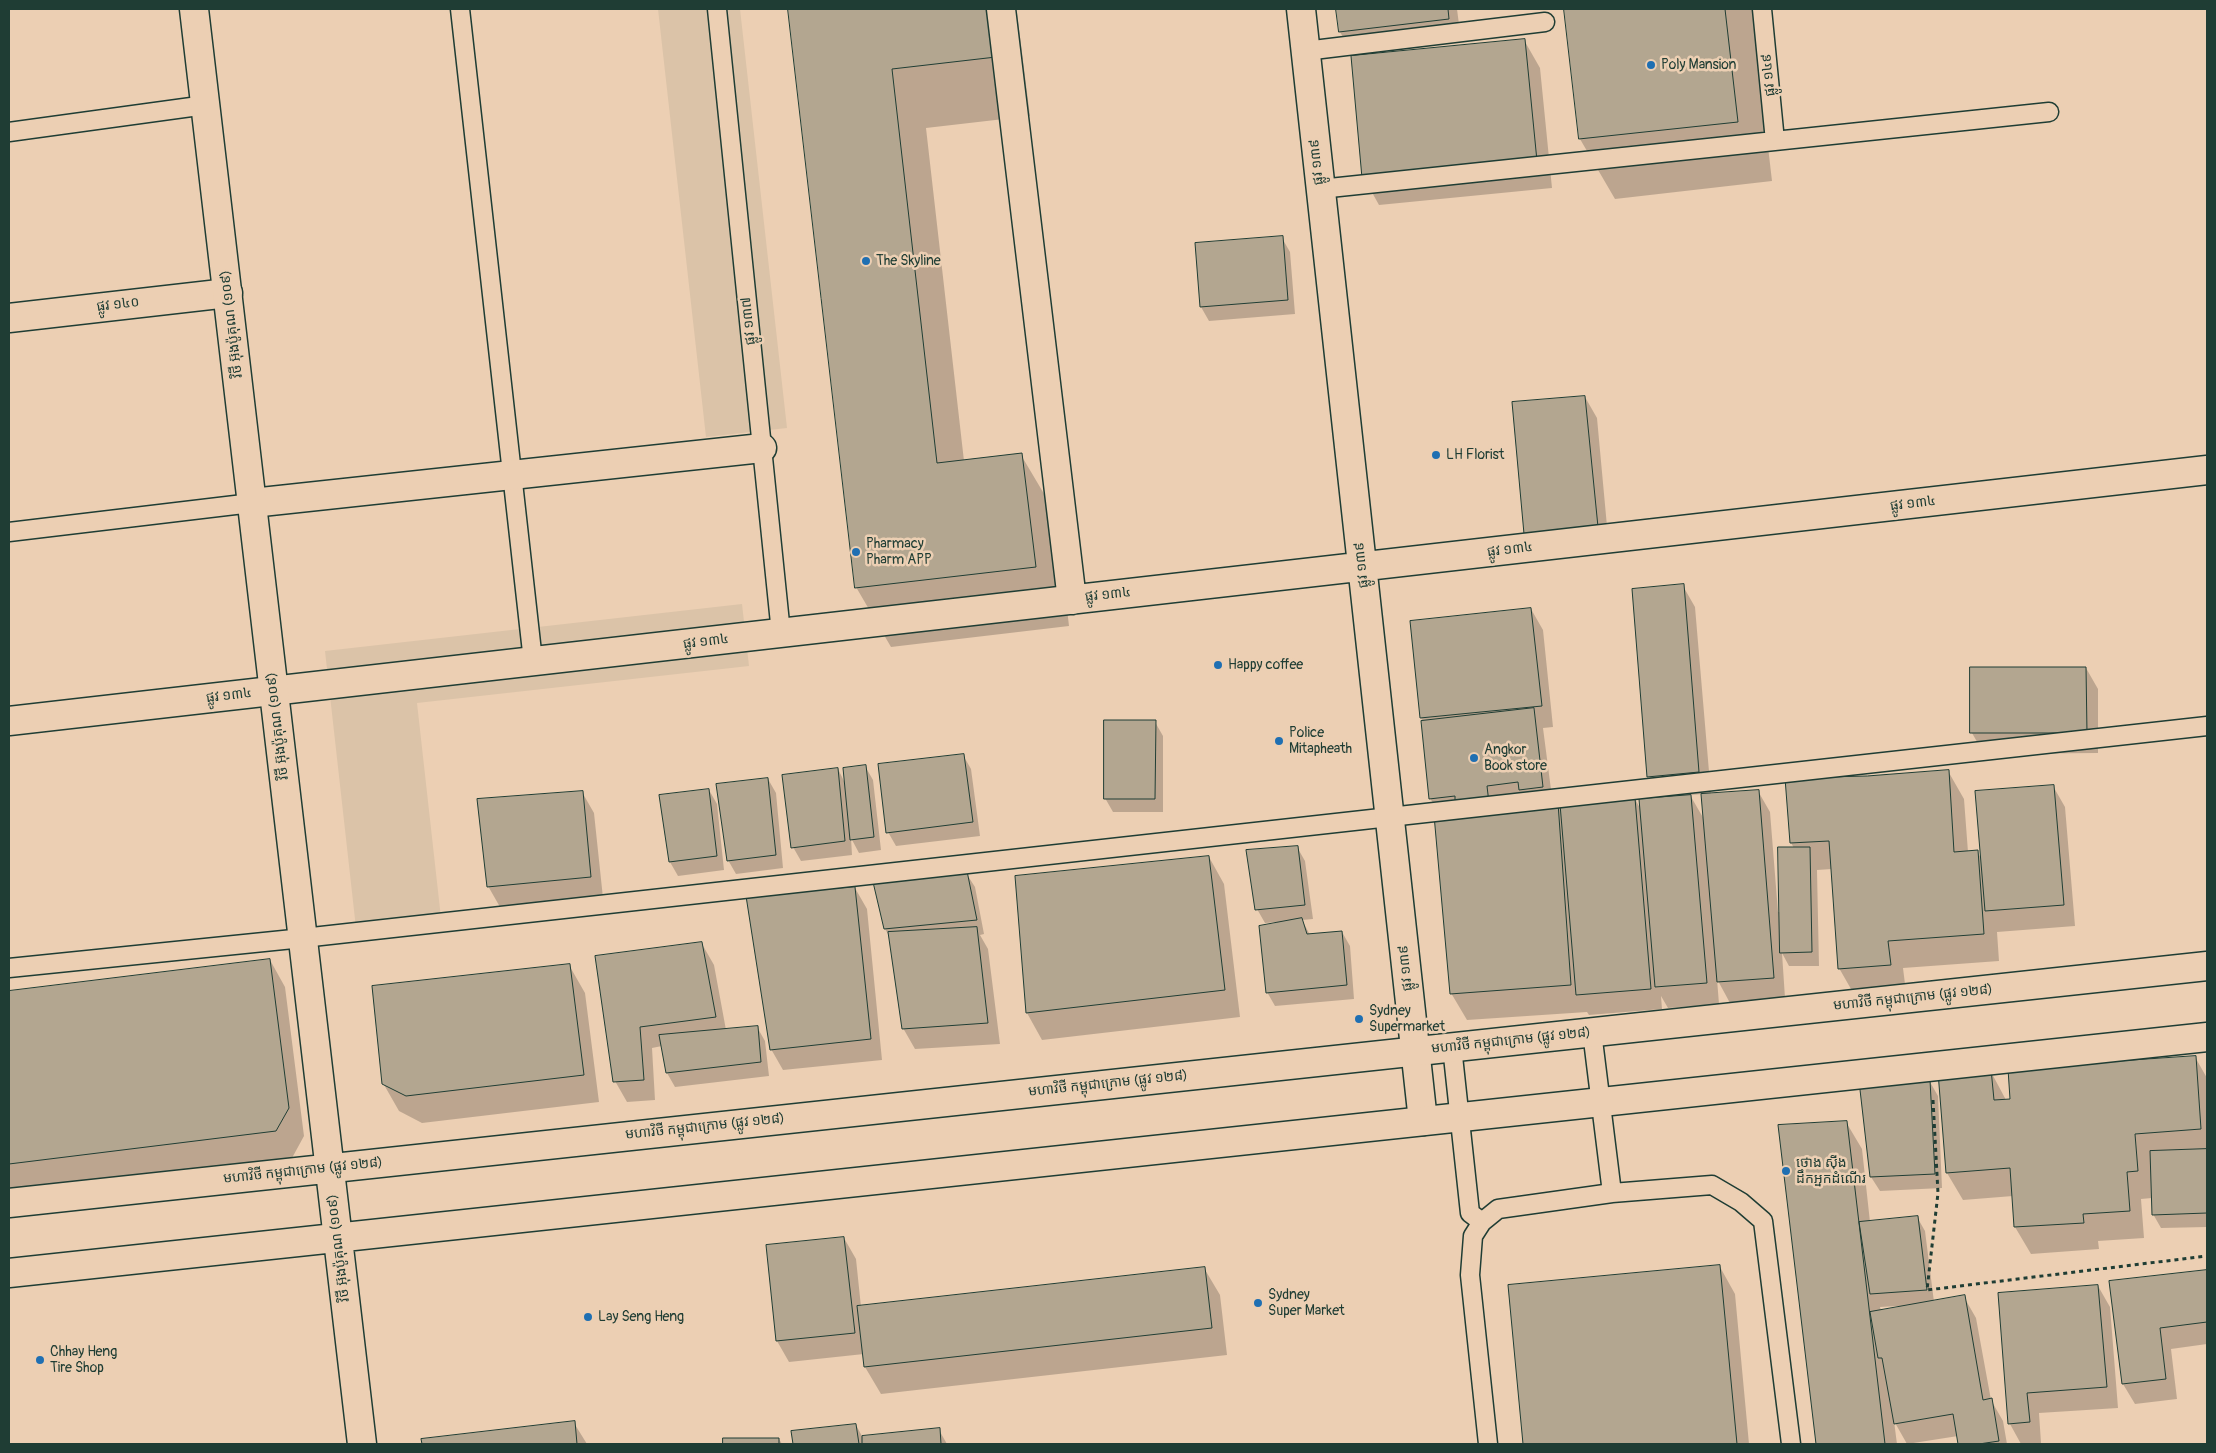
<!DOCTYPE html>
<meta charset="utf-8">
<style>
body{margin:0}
#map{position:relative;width:2216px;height:1453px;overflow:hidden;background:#eccfb3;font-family:Pangolin,sans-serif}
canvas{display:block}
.frame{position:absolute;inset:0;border:10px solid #1f3d34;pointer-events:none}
</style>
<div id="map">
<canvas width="2216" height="1453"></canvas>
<div class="frame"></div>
</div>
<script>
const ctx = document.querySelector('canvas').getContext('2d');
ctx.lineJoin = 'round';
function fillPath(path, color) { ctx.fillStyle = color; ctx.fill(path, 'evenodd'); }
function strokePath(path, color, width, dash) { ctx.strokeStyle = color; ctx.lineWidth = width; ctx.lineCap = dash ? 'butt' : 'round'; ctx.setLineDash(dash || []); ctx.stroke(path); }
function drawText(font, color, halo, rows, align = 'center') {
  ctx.font = font + ' Pangolin,"Noto Sans Khmer",sans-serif'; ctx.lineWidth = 5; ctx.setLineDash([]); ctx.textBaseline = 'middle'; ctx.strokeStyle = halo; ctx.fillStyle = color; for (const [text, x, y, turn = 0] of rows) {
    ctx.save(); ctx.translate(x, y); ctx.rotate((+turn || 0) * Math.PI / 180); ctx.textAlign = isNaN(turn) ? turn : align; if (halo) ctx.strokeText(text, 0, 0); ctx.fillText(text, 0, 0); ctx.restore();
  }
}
const built = new Path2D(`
 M658,9H740L787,428L706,437Z
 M742,604L749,666L417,703L441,918L356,928L325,651Z`);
const shadow = new Path2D(`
 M789,9H1015L1017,13L1030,116L926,128L964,461L1021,455L1056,514L1069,626L891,647L856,587Z
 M1338,9H1457L1461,40L1352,52L1340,32Z
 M1565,9H1752L1772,181L1615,199L1580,139Z
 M1524,40L1540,68L1552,188L1379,205L1364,178Z
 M1282,238L1290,252L1295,314L1209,321L1201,307Z
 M1585,397L1597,418L1609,548L1537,555L1525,534Z
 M1683,586L1695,607L1711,795L1758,791L1770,812L1778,912H1780L1794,848L1791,843L1787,779L1868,777L1948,771L1964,799L1968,852L1977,851L1982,860L2053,786L2065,807L2075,926L1997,932L1999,961L1903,968L1906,992L1855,996L1839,968L1832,869L1817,870L1819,966H1789L1782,953L1785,998L1730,1003L1717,979L1719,1004L1668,1008L1661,996L1662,1009L1589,1015L1587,1012L1467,1020L1451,993L1440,815L1430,798L1423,722L1421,718L1531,609L1543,630L1553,727L1543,728L1553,805L1557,804L1562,812L1635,799L1641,810L1662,799L1649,776ZM1703,794L1705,821L1690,795Z
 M2086,668L2098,689V753L1984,754L1972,733Z
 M1155,722L1163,736V812H1113L1105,798Z
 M963,755L971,769L980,836L896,846L888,832Z
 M865,766L873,780L881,850L859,853L851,838L852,855L801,861L793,847L838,769L845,783Z
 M768,779L776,793L783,868L736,874L728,860Z
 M709,790L717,804L724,870L678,876L670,862L660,796Z
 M582,792L594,813L603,898L500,907L488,886Z
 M1297,847L1305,861L1313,919L1302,920L1310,935L1342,932L1350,946L1354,999L1275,1006L1267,992L1277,924V922L1265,923L1257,909Z
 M1209,857L1224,884L1240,1017L1042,1040L1027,1013L1017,877Z
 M966,873L975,887L984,934L980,935L988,949L1000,1044L915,1049L903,1028L891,939L885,929Z
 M855,888L867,909L882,1060L783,1070L771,1049Z
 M702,944L714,965L726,1030L757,1027L765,1041L769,1076L675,1087L667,1073L662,1046L652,1048L655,1100L627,1102L615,1081L597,957Z
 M270,960L285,987L304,1136L292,1158L9,1193V992Z
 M569,965L585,993L599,1102L422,1123L399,1111L383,1083Z
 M2195,1057L2207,1078V1227L2161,1228L2153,1214L2152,1198L2141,1199L2144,1238L2098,1241L2099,1249L2031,1254L2015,1227L2013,1196L1963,1200L1947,1173L1990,1070L2006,1100Z
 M1930,1082L1938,1096L1942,1188L1880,1191L1871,1177Z
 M1846,1122L1862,1149L1870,1222L1917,1217L1925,1231L1934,1302L1964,1297L1976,1318L1991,1400L2003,1421L2007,1444H1960L1958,1436L1907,1444L1894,1421L1897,1444H1817L1779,1127ZM1898,1306V1308L1881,1311L1880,1307Z
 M844,1238L856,1259L861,1307L1204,1268L1220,1295L1227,1355L881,1394L865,1367L864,1354L789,1362L777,1341L767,1246Z
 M1720,1267L1735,1294L1749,1444H1524L1510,1286Z
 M2207,1271V1344L2171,1349L2177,1399L2135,1404L2123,1384L2110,1282Z
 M2098,1286L2110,1307L2118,1408L2039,1413L2041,1443L2021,1444L2010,1424L1999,1294Z
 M574,1423L587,1444H423V1440Z
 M856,1425L863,1438L939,1430L947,1444H794L793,1432Z
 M724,1439H779L782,1444H724Z`);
const building = new Path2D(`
 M788,9H990L996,57L892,69L937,463L1022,453L1036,567L855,588Z
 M1336,9H1448L1449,19L1339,32Z
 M1564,9H1725L1738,122L1579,139Z
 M1525,39L1537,161L1362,178L1351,56Z
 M1283,236L1288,300L1200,307L1195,243Z
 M1585,396L1598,527L1524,534L1512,402Z
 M1684,584L1699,772L1647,777L1632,589Z
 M1531,608L1542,706L1420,718L1410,621Z
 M1970,667H2086L2087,733H1970Z
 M1534,708L1543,787L1519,790L1518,782L1487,786L1489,803L1455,807V796L1429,799L1421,721Z
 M1104,720H1156L1155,799H1104Z
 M964,754L973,822L886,833L878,764Z
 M866,765L874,837L850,840L843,768Z
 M838,768L845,841L791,848L782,775Z
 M1949,770L1954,852L1978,850L1984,934L1888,941L1891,965L1838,969L1829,841L1790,843L1785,778L1867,776Z
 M768,778L776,855L727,861L716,784Z
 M2054,785L2064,905L1985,911L1975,791Z
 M709,789L717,856L669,862L659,795Z
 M1759,790L1774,978L1717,982L1701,794Z
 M583,791L591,877L487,887L477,799Z
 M1691,795L1707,983L1655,987L1639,799Z
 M1635,798L1651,989L1576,995L1560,804Z
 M1558,803L1571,985L1450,994L1434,815Z
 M1298,846L1305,905L1255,910L1246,850Z
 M1778,847H1810L1812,952L1780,953Z
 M1209,856L1225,990L1026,1013L1015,876Z
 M967,871L977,920L884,929L873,882Z
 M855,887L871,1039L770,1050L746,896Z
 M1302,918L1307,934L1342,931L1347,985L1266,993L1259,926Z
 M977,927L988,1023L902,1029L888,932Z
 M702,942L716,1017L640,1027L644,1080L613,1082L595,956Z
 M270,959L289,1108L276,1131L9,1164V991Z
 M570,964L584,1075L406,1096L382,1084L372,986Z
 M758,1026L761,1062L666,1073L659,1035Z
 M2196,1056L2201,1129L2135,1134L2138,1171L2127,1172L2130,1211L2083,1214L2084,1223L2014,1227L2010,1168L1946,1173L1938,1072L1991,1069L1994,1100L2010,1099L2008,1069Z
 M1930,1080L1935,1174L1870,1177L1859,1081Z
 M1847,1121L1885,1444H1816L1778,1125Z
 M2207,1149V1213L2152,1215L2150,1151Z
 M1918,1216L1927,1290L1870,1294L1859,1222Z
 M844,1237L855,1333L776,1341L766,1245Z
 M1720,1265L1737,1444H1523L1508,1285Z
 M1205,1267L1212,1328L864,1367L857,1306Z
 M2207,1270V1322L2160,1328L2166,1379L2122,1384L2109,1281Z
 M2098,1285L2107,1387L2027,1393L2030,1422L2008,1424L1998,1293Z
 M1965,1295L1983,1400L1992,1398L1999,1441L1979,1444H1958L1953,1414L1894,1424L1882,1358H1878L1870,1312Z
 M575,1421L577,1444H422L421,1439Z
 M856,1424L859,1444H793L791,1431Z
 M940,1428L941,1444H862V1436Z
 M723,1438H779V1444H723Z`);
const path = new Path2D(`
 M1933,1100L1938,1193L1927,1290L2207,1256`);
const lane = new Path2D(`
 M460,9L533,661
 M717,9L781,633
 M1762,9L1775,141
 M1305,51L1545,22
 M9,132L206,105
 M1320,189L2049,112
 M9,532L252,503
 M9,968L303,938L2207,726
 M1592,1032L1612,1193
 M1452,1047L1470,1213L1482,1222
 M1488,1444L1470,1275L1473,1236L1482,1222L1498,1209L1612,1193L1712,1185L1741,1202L1763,1221L1791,1444`);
const street = new Path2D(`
 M1001,9L1072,600
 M1301,9L1423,1121
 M9,318L228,293
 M252,503L762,448
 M9,721L2207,470`);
const secondary = new Path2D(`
 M194,9L362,1444
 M9,1203L2207,966
 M9,1273L2207,1037`);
const markers = [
 [1651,65,5,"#1f6fb2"],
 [866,261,5,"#1f6fb2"],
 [1436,455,5,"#1f6fb2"],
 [856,552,5,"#1f6fb2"],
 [1218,665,5,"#1f6fb2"],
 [1279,741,5,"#1f6fb2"],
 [1474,758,5,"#1f6fb2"],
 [1359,1019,5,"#1f6fb2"],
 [1786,1171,5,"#1f6fb2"],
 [1258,1303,5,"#1f6fb2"],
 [588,1317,5,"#1f6fb2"],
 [40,1360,5,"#1f6fb2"]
];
const poiNames = [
 ["Poly Mansion",1661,65],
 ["The Skyline",876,261],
 ["LH Florist",1446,455],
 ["Pharmacy",866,544],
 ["Pharm APP",866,560],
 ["Happy coffee",1228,665],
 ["Police",1289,733],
 ["Mitapheath",1289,749],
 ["Angkor",1484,750],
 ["Book store",1484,766],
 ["Sydney",1369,1011],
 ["Supermarket",1369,1027],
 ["ថោង ស៊ីង",1796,1163],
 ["ដឹកអ្នកដំណើរ",1796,1179],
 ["Sydney",1268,1295],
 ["Super Market",1268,1311],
 ["Lay Seng Heng",598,1317],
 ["Chhay Heng",50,1352],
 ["Tire Shop",50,1368]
];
const streetNames = [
 ["ផ្លូវ ១៤៩",1769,75,-96],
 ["ផ្លូវ ១៣៩",1317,162,-96],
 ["ផ្លូវ ១៤០",118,305,-7],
 ["ផ្លូវ ១៣៧",749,321,-96],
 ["វិថី អ៊ុងប៉ូគុណ (១០៩)",232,324,-97],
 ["ផ្លូវ ១៣៤",1913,504,-7],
 ["ផ្លូវ ១៣៤",1510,550,-7],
 ["ផ្លូវ ១៣៩",1362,565,-96],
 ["ផ្លូវ ១៣៤",1108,595,-6],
 ["ផ្លូវ ១៣៤",706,642,-7],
 ["ផ្លូវ ១៣៤",229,696,-7],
 ["វិថី អ៊ុងប៉ូគុណ (១០៩)",278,726,-97],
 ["ផ្លូវ ១៣៩",1406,968,-96],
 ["មហាវិថី កម្ពុជាក្រោម (ផ្លូវ ១២៨)",1913,998,-6],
 ["មហាវិថី កម្ពុជាក្រោម (ផ្លូវ ១២៨)",1511,1041,-6],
 ["មហាវិថី កម្ពុជាក្រោម (ផ្លូវ ១២៨)",1108,1084,-6],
 ["មហាវិថី កម្ពុជាក្រោម (ផ្លូវ ១២៨)",705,1127,-6],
 ["មហាវិថី កម្ពុជាក្រោម (ផ្លូវ ១២៨)",303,1171,-6],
 ["វិថី អ៊ុងប៉ូគុណ (១០៩)",339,1248,-97]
];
fillPath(built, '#dbc3a8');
fillPath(shadow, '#0003');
fillPath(building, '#b3a690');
strokePath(building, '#1f3d34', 1);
strokePath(lane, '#1f3d34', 21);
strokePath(street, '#1f3d34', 31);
strokePath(secondary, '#1f3d34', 31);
strokePath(path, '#1f3d34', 3, [4, 4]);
strokePath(lane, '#eccfb3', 18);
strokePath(street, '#eccfb3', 28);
strokePath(secondary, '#eccfb3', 28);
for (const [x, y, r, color] of markers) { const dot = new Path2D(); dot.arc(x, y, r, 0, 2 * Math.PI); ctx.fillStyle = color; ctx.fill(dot); strokePath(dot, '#eccfb3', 2); }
drawText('14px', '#1f3d34', '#eccfb3', poiNames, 'left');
drawText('14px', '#1f3d34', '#eccfb3', streetNames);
</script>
